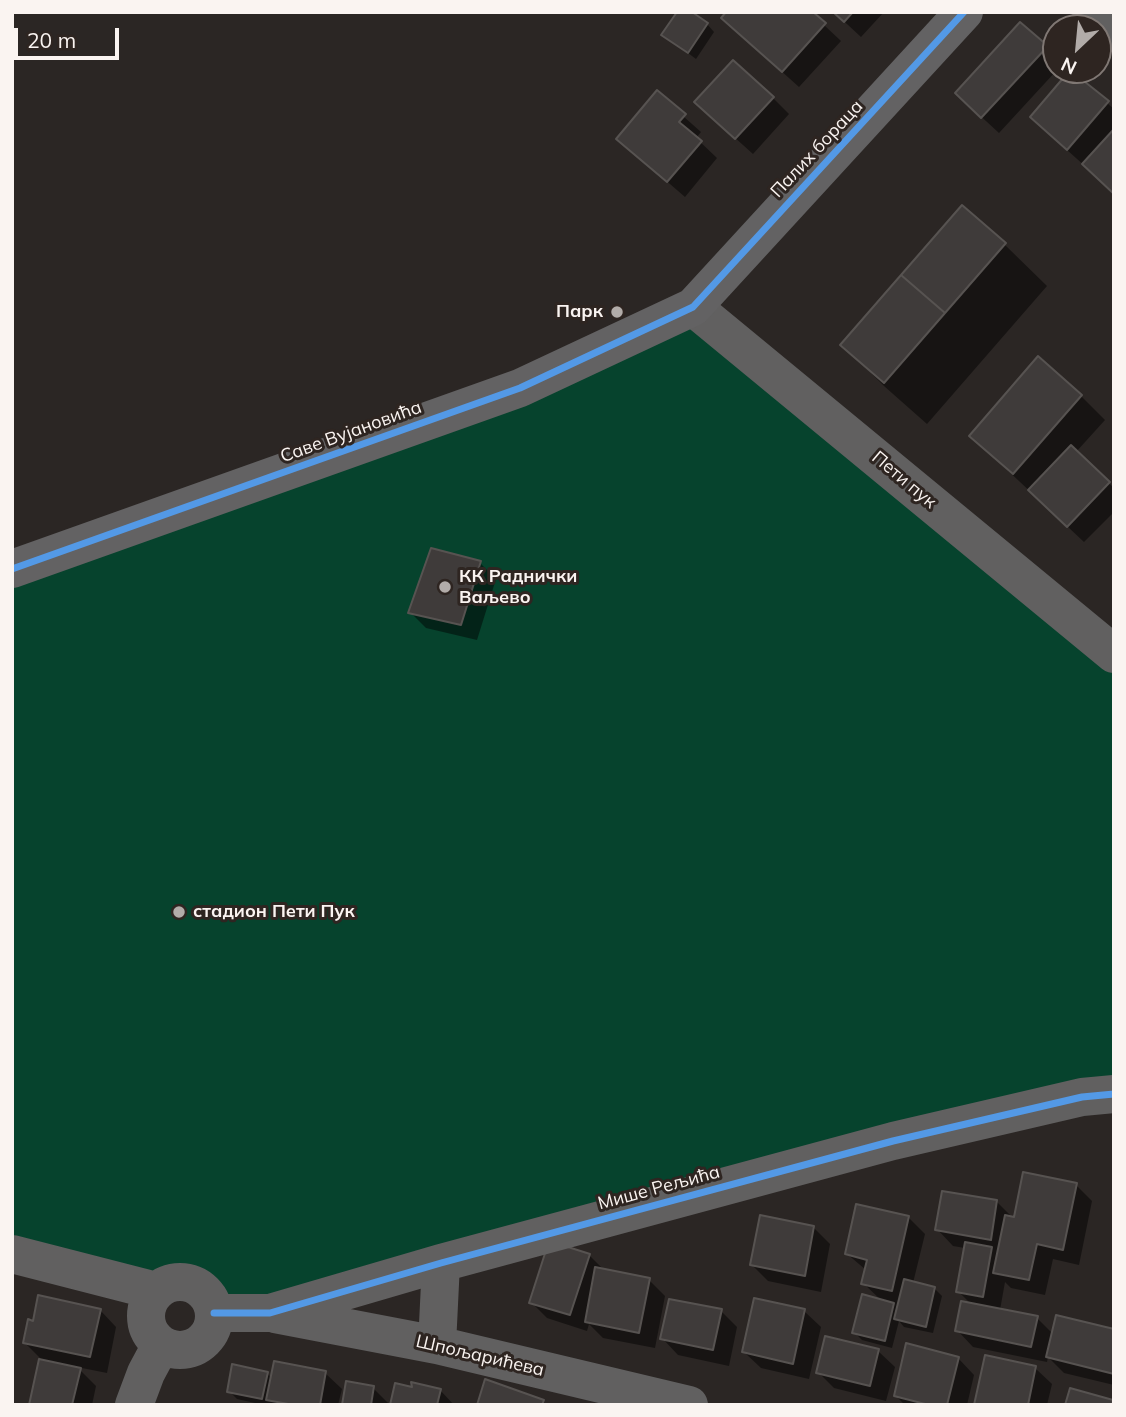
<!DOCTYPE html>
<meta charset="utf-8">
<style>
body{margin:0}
#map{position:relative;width:1126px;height:1417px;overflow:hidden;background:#2b2624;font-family:Mulish,sans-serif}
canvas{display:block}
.frame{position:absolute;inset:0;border:14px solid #faf4f1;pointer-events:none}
.north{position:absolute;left:1042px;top:14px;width:70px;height:70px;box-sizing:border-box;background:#2e2521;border:2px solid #807874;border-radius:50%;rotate:206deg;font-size:19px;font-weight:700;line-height:28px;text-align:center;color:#faf4f1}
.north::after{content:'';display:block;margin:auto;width:24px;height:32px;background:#b2aca9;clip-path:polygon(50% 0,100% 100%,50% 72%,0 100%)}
.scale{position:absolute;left:14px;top:28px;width:105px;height:32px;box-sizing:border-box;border:4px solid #faf4f1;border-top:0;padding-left:9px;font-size:21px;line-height:24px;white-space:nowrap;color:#faf4f1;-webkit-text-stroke:5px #2e2521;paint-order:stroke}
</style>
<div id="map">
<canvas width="1126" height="1417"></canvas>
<div class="frame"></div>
<div class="north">N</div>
<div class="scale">20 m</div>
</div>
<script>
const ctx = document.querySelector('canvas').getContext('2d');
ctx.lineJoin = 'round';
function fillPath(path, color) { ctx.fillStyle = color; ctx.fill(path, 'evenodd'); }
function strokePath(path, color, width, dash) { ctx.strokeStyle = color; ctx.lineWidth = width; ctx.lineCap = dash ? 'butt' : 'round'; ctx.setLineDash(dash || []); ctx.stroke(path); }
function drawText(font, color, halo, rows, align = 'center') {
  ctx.font = font + ' Mulish,sans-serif'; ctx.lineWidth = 6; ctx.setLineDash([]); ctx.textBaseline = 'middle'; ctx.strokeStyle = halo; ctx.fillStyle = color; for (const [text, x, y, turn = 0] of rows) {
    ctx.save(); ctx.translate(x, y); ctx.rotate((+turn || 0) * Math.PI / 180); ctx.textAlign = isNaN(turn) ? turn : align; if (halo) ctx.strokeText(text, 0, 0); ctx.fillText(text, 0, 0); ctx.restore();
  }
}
const green = new Path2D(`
 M693,307L1114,654V1094L214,1313C208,1289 190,1279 166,1285L12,1254V569Z`);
const shadow = new Path2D(`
 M834,12H884L861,37Z
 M707,24L714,32L696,59L664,35Z
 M824,25L841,41L799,87L740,34Z
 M1046,47L1056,57L1057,70L999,133L974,110Z
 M1071,72L1114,109V192L1048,133Z
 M657,93L701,132L696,138L717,158L685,197L618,139Z
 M773,98L789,114L753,154L713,118Z
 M963,207L1005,245L1047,286L927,424L884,386L843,345Z
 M1081,396L1105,420L1076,452L1114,488V512L1084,542L971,436Z
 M480,563L496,579L477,640L426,628L410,612Z
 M1076,1185L1092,1201L1079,1265L1053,1259L1045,1295L1011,1288L1005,1282L1000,1310L1037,1318L1053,1334L1114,1330V1385L1064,1373L1048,1357L1047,1362L973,1347L957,1330L971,1304L958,1291L965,1248L953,1246L937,1229L997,1202L1015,1220Z
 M909,1218L925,1234L913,1283L934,1288L942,1296L933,1333L904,1327L899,1321L892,1348L862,1340L854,1332L882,1301L863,1283L866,1270L846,1253Z
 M814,1228L830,1244L821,1292L768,1281L752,1265Z
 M589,1255L605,1271L649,1280L665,1296L655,1348L603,1338L589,1324L587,1331L547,1318L531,1302Z
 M100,1310L116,1327L107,1373L77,1367L96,1386L92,1405H31L41,1359L25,1343Z
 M721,1311L737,1327L729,1366L678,1355L662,1338Z
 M804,1311L821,1327L809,1379L761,1368L744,1352Z
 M878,1351L895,1367L886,1401L834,1388L818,1372Z
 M958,1358L974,1375L967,1405H905L895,1395Z
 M1035,1368L1052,1384L1047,1405H976Z
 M267,1373L272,1379L325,1373L342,1389L338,1405H264L237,1399L229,1391Z
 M373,1388L390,1405H344Z
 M440,1390L454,1405H392Z`);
const building = new Path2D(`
 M677,12H692L708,23L688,53L661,35Z
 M726,12H813L826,23L782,72L721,18Z
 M833,12H853L844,22Z
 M1020,22L1048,46L981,118L955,93Z
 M733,60L774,97L735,139L694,102Z
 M1070,70L1109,101L1067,150L1030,117Z
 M657,90L686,114L679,122L702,141L667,182L616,139Z
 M1114,129V194L1082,164Z
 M962,205L1006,243L945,313L901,275Z
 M901,275L945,313L884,383L840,345Z
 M1038,356L1082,395L1013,474L969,436Z
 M1071,445L1110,482L1067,527L1028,490Z
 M431,548L481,561L461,625L408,613Z
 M1023,1172L1077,1183L1063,1250L1037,1244L1029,1280L993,1273L1005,1215L1014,1217Z
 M942,1191L997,1200L991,1240L935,1230Z
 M856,1204L909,1216L892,1291L861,1284L867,1260L845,1254Z
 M760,1215L814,1226L805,1276L750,1265Z
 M549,1241L590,1254L570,1315L529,1303Z
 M965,1242L992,1247L983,1297L956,1292Z
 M595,1267L650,1278L639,1333L585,1322Z
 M904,1279L935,1287L926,1327L894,1319Z
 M862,1294L894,1303L885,1341L852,1333Z
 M38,1295L101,1309L90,1357L23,1343L28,1319L33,1321Z
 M754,1298L805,1309L793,1364L742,1352Z
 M669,1299L722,1309L713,1350L660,1339Z
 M961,1301L1038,1316L1031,1347L955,1331Z
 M1056,1315L1114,1329V1374L1046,1357Z
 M825,1336L879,1349L870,1386L816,1373Z
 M906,1343L959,1357L947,1405H929L894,1396Z
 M985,1355L1036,1366L1028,1405H974Z
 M39,1359L81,1368L72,1405H29Z
 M274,1361L326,1371L320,1405H294L266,1400Z
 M232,1364L268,1372L262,1399L227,1392Z
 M485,1379L544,1400L542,1405H477Z
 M346,1381L374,1386L371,1405H342Z
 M411,1382L441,1389L437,1405H390L395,1383L412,1387Z
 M1070,1388L1113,1400L1112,1405H1065Z`);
const street = new Path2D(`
 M1091,12L1114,33
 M693,307L1114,654
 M12,1254L156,1291
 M146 1316a34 34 0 1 1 68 0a34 34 0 1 1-68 0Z
 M214,1313H270L441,1263L893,1141L1082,1097L1114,1094
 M275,1314L437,1345L689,1405
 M437,1345L441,1263
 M134,1405L146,1373L161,1345`);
const secondary = new Path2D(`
 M12,569L520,388L693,307L964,12`);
const cycleway = new Path2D(`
 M12,569L520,388L693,307L964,12
 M214,1313H270L441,1263L893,1141L1082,1097L1114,1094`);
const markers = [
 [617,312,7,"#b2aca9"],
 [445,587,7,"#b2aca9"],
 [179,912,7,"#b2aca9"]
];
const streetNames = [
 ["Палих бораца",817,149,-47],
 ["Саве Вујановића",351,432,-20],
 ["Пети пук",904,480,40],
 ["Мише Рељића",659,1188,-15],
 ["Шпољарићева",480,1356,13]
];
const poiNames = [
 ["Парк",603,312,"right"],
 ["КК Раднички",459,577],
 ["Ваљево",459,598],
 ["стадион Пети Пук",193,912]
];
fillPath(green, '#06432d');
fillPath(shadow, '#0007');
fillPath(building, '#3f3b3a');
strokePath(building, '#575351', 2);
strokePath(street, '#616060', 38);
strokePath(secondary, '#636263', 38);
strokePath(cycleway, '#5399e6', 7);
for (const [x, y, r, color] of markers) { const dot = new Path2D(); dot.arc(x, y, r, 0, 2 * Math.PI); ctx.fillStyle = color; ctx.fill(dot); strokePath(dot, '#2e2521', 2.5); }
drawText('18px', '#faf4f1', '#2e2521', streetNames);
drawText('bold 18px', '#faf4f1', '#2e2521', poiNames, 'left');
</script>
